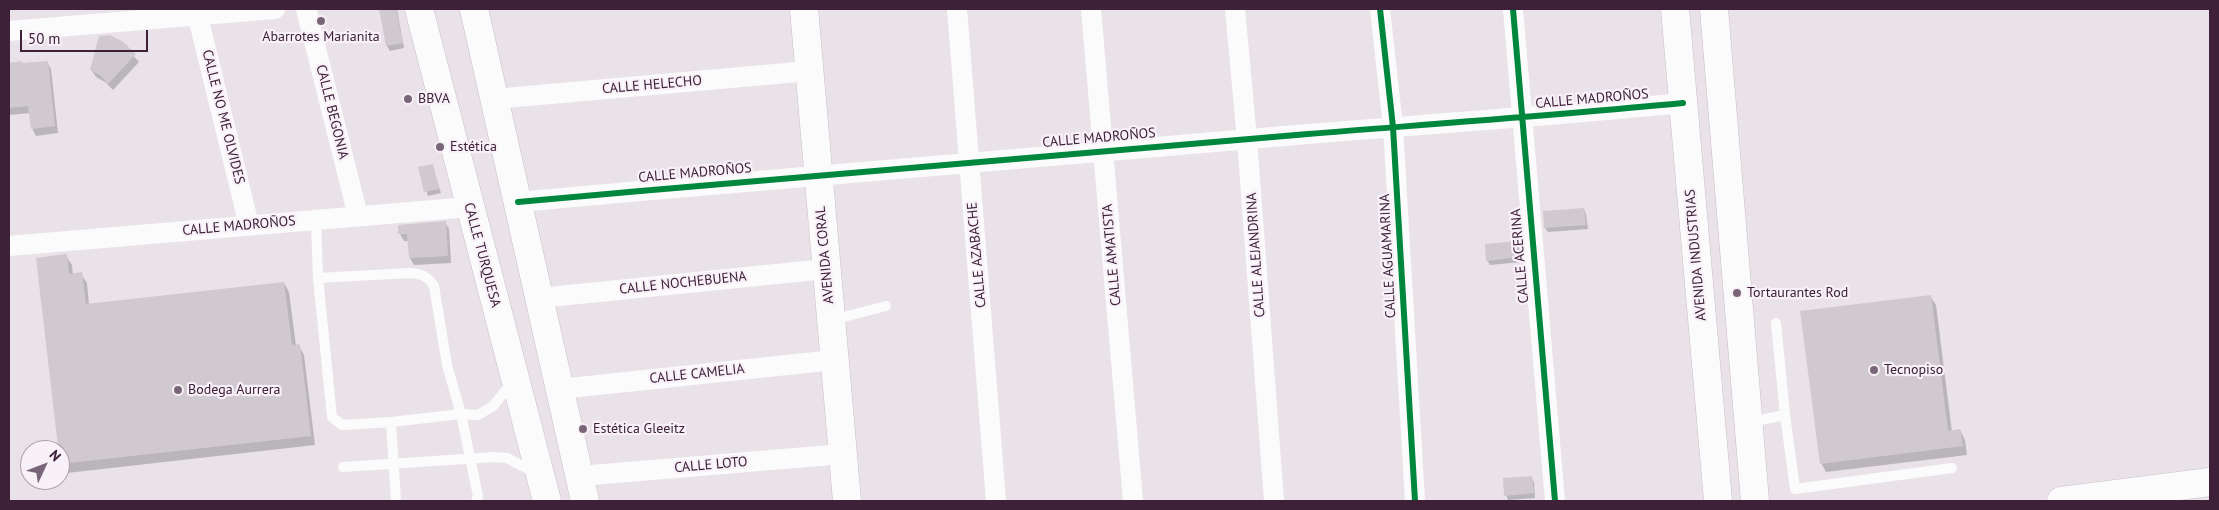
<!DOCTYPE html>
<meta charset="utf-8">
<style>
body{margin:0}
#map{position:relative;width:2219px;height:510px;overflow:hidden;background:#e9e3e9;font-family:"PT Sans",sans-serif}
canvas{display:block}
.frame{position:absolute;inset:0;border:10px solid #3e2039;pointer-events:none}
.north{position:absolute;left:20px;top:440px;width:50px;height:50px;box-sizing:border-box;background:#f8f1f8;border:1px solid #ae9dac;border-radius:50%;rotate:47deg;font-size:14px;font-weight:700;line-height:20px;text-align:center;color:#3e2039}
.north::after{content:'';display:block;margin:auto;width:18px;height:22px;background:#7a6477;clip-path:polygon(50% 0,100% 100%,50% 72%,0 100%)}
.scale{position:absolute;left:20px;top:30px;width:128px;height:22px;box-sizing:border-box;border:2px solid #3e2039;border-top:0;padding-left:6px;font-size:15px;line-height:18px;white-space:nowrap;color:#3e2039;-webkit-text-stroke:4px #f8f1f8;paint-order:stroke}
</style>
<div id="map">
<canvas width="2219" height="510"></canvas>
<div class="frame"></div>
<div class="north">N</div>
<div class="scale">50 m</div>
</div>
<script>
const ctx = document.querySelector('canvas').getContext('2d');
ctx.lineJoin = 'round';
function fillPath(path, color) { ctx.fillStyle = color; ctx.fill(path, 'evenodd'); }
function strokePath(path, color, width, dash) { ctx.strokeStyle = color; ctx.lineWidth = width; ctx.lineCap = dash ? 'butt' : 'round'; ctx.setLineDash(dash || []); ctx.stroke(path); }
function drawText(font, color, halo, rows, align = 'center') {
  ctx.font = font + ' "PT Sans",sans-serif'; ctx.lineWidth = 4.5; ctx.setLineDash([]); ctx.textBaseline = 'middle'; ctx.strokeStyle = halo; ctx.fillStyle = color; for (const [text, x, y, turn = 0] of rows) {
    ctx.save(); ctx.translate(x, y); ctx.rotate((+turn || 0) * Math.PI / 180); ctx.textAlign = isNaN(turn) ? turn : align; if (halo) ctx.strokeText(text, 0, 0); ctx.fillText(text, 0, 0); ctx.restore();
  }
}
const shadow = new Path2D(`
 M380,9H397L404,48L390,51L387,46Z
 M121,42L139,62L113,90L105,82L96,77L91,69Z
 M47,62L51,69L58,133L36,136L32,128L30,113L9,115V65Z
 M432,165L441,193L428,196L420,168Z
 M1584,209L1586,214L1588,229L1548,232L1545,228Z
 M445,222L449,229L451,263L414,265L410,258L409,241H404L400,234Z
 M1517,242L1519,247L1521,262L1490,265L1487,260Z
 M66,256L72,265L73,275L81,274L87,283L89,305L284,283L289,292L296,346H299L304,355L315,445L67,473L61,464Z
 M1930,296L1936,305L1952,432L1960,430L1965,440L1967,455L1826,472L1821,463Z
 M1531,477L1534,482L1535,498L1508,500L1506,495Z`);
const building = new Path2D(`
 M379,9H396L403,43L386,46Z
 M110,35L122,41L136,54L108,84L100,75L90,70L99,36Z
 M22,61L23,63L48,61L55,126L31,129L28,106L9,108V63Z
 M433,164L439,189L424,192L418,167Z
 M1584,208L1586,225L1544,228L1543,211Z
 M446,221L448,256L409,258L407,234H398V225Z
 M1517,241L1519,257L1486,261L1485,244Z
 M67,254L69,274L82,272L86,304L284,282L292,345L300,344L311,436L60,464L36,258Z
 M1931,295L1948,431L1960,429L1963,446L1820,464L1800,311Z
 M1532,476L1534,493L1504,496L1503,478Z`);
const lane = new Path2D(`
 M316,219L318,278L332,417L342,425L391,422L461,414L478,415L493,406L511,384
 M318,278L410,273C422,274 427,276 434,286L447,365L461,414L478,496L476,501
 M832,320L886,306
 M1776,323L1785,415
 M391,422L396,501
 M1750,422L1785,415L1795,489L1952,468
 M343,467L495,457L507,458L536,473`);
const street = new Path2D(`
 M196,9L249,225
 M306,9L358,216
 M957,9L996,501
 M1091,9L1133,501
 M1235,9L1247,139L1274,501
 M1380,9L1393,127L1415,501
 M1513,9L1555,501
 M9,31L275,9
 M494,99L809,71
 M518,202C781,178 1044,156 1308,134C1433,124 1558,115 1683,103
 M9,246L469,207
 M539,298L826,269
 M560,389L834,360
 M580,476L843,454`);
const secondary = new Path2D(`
 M419,9L547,501
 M474,9L585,501
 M804,9L847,501
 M1675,9L1718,501
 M1714,9L1755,501
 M2061,501L2210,482`);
const cycleway = new Path2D(`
 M1380,9L1393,127L1415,501
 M1513,9L1555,501
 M518,202C781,178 1044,156 1308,134C1433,124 1558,115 1683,103`);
const markers = [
 [321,21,5,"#7a6477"],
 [408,99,5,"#7a6477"],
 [440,147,5,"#7a6477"],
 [1737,293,5,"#7a6477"],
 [1874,370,5,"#7a6477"],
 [178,390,5,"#7a6477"],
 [583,429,5,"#7a6477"]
];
const poiNames = [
 ["Abarrotes Marianita",321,37,"center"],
 ["BBVA",418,99],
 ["Estética",450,147],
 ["Tortaurantes Rod",1747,293],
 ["Tecnopiso",1884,370],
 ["Bodega Aurrera",188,390],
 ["Estética Gleeitz",593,429]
];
const streetNames = [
 ["CALLE HELECHO",652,85,-5],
 ["CALLE MADROÑOS",1592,99,-5],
 ["CALLE BEGONIA",332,112,76],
 ["CALLE NO ME OLVIDES",223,117,76],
 ["CALLE MADROÑOS",1099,138,-5],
 ["CALLE MADROÑOS",695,173,-5],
 ["CALLE MADROÑOS",239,226,-5],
 ["CALLE TURQUESA",482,255,75],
 ["AVENIDA CORAL",825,255,-95],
 ["CALLE AZABACHE",977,255,-95],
 ["CALLE AMATISTA",1112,255,-95],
 ["CALLE ALEJANDRINA",1256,255,-94],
 ["AVENIDA INDUSTRIAS",1696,255,-95],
 ["CALLE AGUAMARINA",1388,256,-93],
 ["CALLE ACERINA",1520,256,-95],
 ["CALLE NOCHEBUENA",683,283,-6],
 ["CALLE CAMELIA",697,374,-6],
 ["CALLE LOTO",711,465,-5]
];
fillPath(shadow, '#0003');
fillPath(building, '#d0cad0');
strokePath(secondary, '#c9bfc9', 29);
strokePath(lane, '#fcfbfc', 10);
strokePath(street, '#fcfbfc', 20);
strokePath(secondary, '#fcfbfc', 28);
strokePath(cycleway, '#00873e', 6);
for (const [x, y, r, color] of markers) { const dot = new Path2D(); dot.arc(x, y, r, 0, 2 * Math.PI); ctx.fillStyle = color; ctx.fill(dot); strokePath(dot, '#f8f1f8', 2); }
drawText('14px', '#3e2039', '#f8f1f8', poiNames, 'left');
drawText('14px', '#3e2039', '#f8f1f8', streetNames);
</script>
